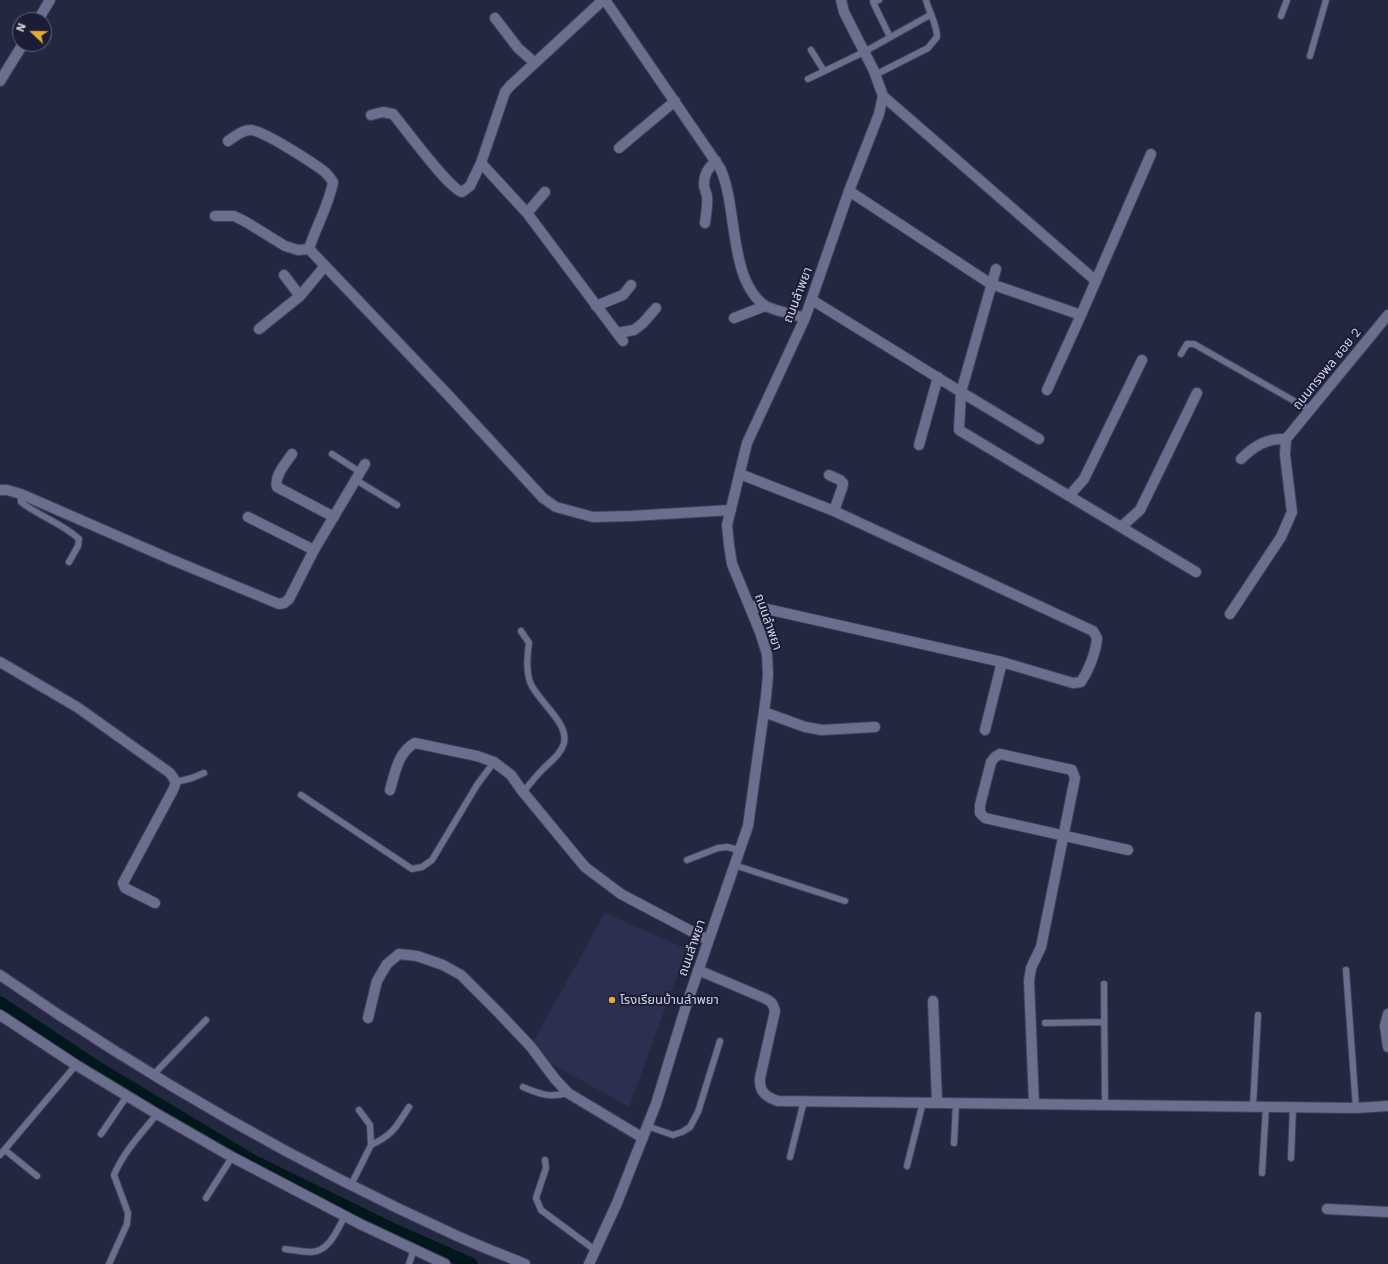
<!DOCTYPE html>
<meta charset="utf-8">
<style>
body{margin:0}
#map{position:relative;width:1388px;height:1264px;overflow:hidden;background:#242740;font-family:"Work Sans",sans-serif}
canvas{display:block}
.north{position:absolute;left:12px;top:12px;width:40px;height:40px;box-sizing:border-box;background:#1b1d36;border:1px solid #64667c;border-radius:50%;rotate:292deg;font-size:11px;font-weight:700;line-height:16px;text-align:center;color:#d2d4e5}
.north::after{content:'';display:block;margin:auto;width:14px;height:18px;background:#e7ac36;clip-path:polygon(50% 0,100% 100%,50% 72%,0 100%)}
</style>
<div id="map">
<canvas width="1388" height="1264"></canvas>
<div class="north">N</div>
</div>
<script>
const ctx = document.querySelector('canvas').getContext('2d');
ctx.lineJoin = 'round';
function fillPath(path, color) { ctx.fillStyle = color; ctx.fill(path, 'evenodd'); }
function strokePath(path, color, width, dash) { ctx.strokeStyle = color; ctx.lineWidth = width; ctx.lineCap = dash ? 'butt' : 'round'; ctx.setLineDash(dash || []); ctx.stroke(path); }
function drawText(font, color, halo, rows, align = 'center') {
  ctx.font = font + ' "Work Sans","Noto Sans Thai",sans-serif'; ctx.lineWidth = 4; ctx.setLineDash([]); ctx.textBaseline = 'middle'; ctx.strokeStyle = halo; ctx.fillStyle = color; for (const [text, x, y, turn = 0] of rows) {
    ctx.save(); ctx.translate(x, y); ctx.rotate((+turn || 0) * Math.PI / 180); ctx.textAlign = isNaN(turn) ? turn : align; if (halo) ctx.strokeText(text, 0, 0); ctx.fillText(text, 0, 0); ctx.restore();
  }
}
const built = new Path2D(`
 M605,913L687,949L629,1107L528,1051Z`);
const canal = new Path2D(`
 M0,1003L93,1065L251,1160L396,1231L471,1264`);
const service = new Path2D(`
 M879,0L873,2L890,37
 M1281,16L1287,0
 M811,50L824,71
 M1310,56L1326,0
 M875,75L928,48L937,37C937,24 929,12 926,0
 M808,79L864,52L930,15
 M1181,354L1187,344H1194L1310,410
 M332,454L360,472
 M356,480L397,505
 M21,494V502C40,517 62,523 79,539L78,546L69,562
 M521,631L529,643C527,656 526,670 530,682C537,701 569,722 564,743C561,754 551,761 543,769C536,776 530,784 523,792
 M176,782L192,778L204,773
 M301,795L412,869L422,867L432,860L477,785L494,762
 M687,860L718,848L727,847L739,850
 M734,865L845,901
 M1346,970L1356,1108
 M1104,984L1105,1104
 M1045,1023L1104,1022
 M153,1075L206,1020
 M523,1087C540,1094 549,1098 568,1093
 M1253,1106L1258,1015
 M647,1126L673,1135L682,1132L690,1127L698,1112L720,1041
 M101,1134L127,1096
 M954,1143L956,1103
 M371,1145C393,1135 396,1127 409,1107
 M5,1150L37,1176
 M0,1155L76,1065
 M790,1157L804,1101
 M1291,1158L1293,1107
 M545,1160L546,1168L536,1198L541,1210L595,1250
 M907,1166L923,1102
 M1262,1173L1266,1106
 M351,1185L371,1145L370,1125L359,1110
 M206,1198L232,1157
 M285,1249C293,1250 302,1252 311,1252C329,1252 337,1230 345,1216
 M109,1264L127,1224L128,1213L114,1175C124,1151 142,1133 157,1114
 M409,1264L414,1249`);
const minor = new Path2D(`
 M605,0L720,168C738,205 728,278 764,305C771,310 796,315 805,318
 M495,18L518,48L535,63
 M38,20L50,0
 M0,81L23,44
 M883,96L1096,281
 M371,115L383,112L393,114C405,128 448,188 462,192L470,186L481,163L505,92L510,86L603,0
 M228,141C234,137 242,130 250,130C263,130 313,163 325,172C328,175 331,179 333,182C329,205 316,226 309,249
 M619,148L675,101
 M481,163L527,213L623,341
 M849,191L991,284L1081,315
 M527,213L545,192
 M215,216H234L246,222L285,246L298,250L309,249L450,397L543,498L556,507L593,517L631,516L731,510
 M705,223C706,214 708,206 707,197C707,193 704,189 704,185C704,174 708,168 716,161
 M996,269L961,392L1039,439
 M284,275L300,296
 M812,300L961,392L959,430L1196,572
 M596,306L623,295L631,285
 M734,318L765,306
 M259,329L300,296L325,266
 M617,333L634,330L643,323L656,308
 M1047,390L1081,315L1151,154
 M1286,439L1388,315
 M919,445L938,377
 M292,454C286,463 274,476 277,487L334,517
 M740,474L834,511L1093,631L1097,638C1096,652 1089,670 1081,682L1073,683L1002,662L749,605
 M829,475L840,480L843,483L842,488L834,511
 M0,490H7L21,494L170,559L279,604L284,603L289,599L314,550L365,464
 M1069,496L1084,479L1142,360
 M248,517L314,550
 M1121,527L1140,510L1197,393
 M1230,614L1281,537L1292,512L1285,455L1286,439C1267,438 1254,446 1241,459
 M0,662L77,707L170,773L176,782L173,790L123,883L125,888L155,903
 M764,712L805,727L822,730L875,727
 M985,730L1002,662
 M390,790C395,773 398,752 415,743L477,756L494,762L511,775L523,792L585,867L621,894L708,940
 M698,970L764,998C771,1001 773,1003 775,1011L760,1078C759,1092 766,1097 778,1101L1356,1108L1388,1106
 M933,1001L937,1102
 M1388,1014L1385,1026L1388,1047
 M368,1018L377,981L387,964L399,954L417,956L443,965L461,975L499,1013L531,1047L555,1079L568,1093L643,1138
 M1034,1103L1029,981L1031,968L1041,947L1075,778L1072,770L1000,754L995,757L991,762L980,805V813L985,818L1128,850
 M1327,1209L1388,1212
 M589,1264L617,1203L656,1104L685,1009L748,826L766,697L768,675L767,654L760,632L732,564L729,545L727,525L747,443L805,318L849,191L879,114L883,96L874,71L844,12L841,0`);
const tertiary = new Path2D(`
 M0,975C143,1074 294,1162 453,1234C476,1245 501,1254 525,1264
 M0,1015L76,1065L157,1114L232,1157L360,1224L445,1264`);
const markers = [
 [612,1000,4,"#e7ac36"]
];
const streetNames = [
 ["ถนนลำพยา",798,295,-69],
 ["ถนนทรงพล ซอย 2",1327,369,-51],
 ["ถนนลำพยา",768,622,71],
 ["ถนนลำพยา",692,948,-71]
];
const poiNames = [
 ["โรงเรียนบ้านลำพยา",620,1000]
];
fillPath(built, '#2c2f4f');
strokePath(canal, '#00171c', 13);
strokePath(service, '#414258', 8);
strokePath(minor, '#414258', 12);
strokePath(tertiary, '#414258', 12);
strokePath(service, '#6b6f8d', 6);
strokePath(minor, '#6b6f8d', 10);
strokePath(tertiary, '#6b6f8d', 10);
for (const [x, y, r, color] of markers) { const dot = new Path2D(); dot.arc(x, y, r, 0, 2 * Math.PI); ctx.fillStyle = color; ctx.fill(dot); strokePath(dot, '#1b1d36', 1.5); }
drawText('13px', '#d2d4e5', '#1b1d36', streetNames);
drawText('13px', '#d2d4e5', '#1b1d36', poiNames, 'left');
</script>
